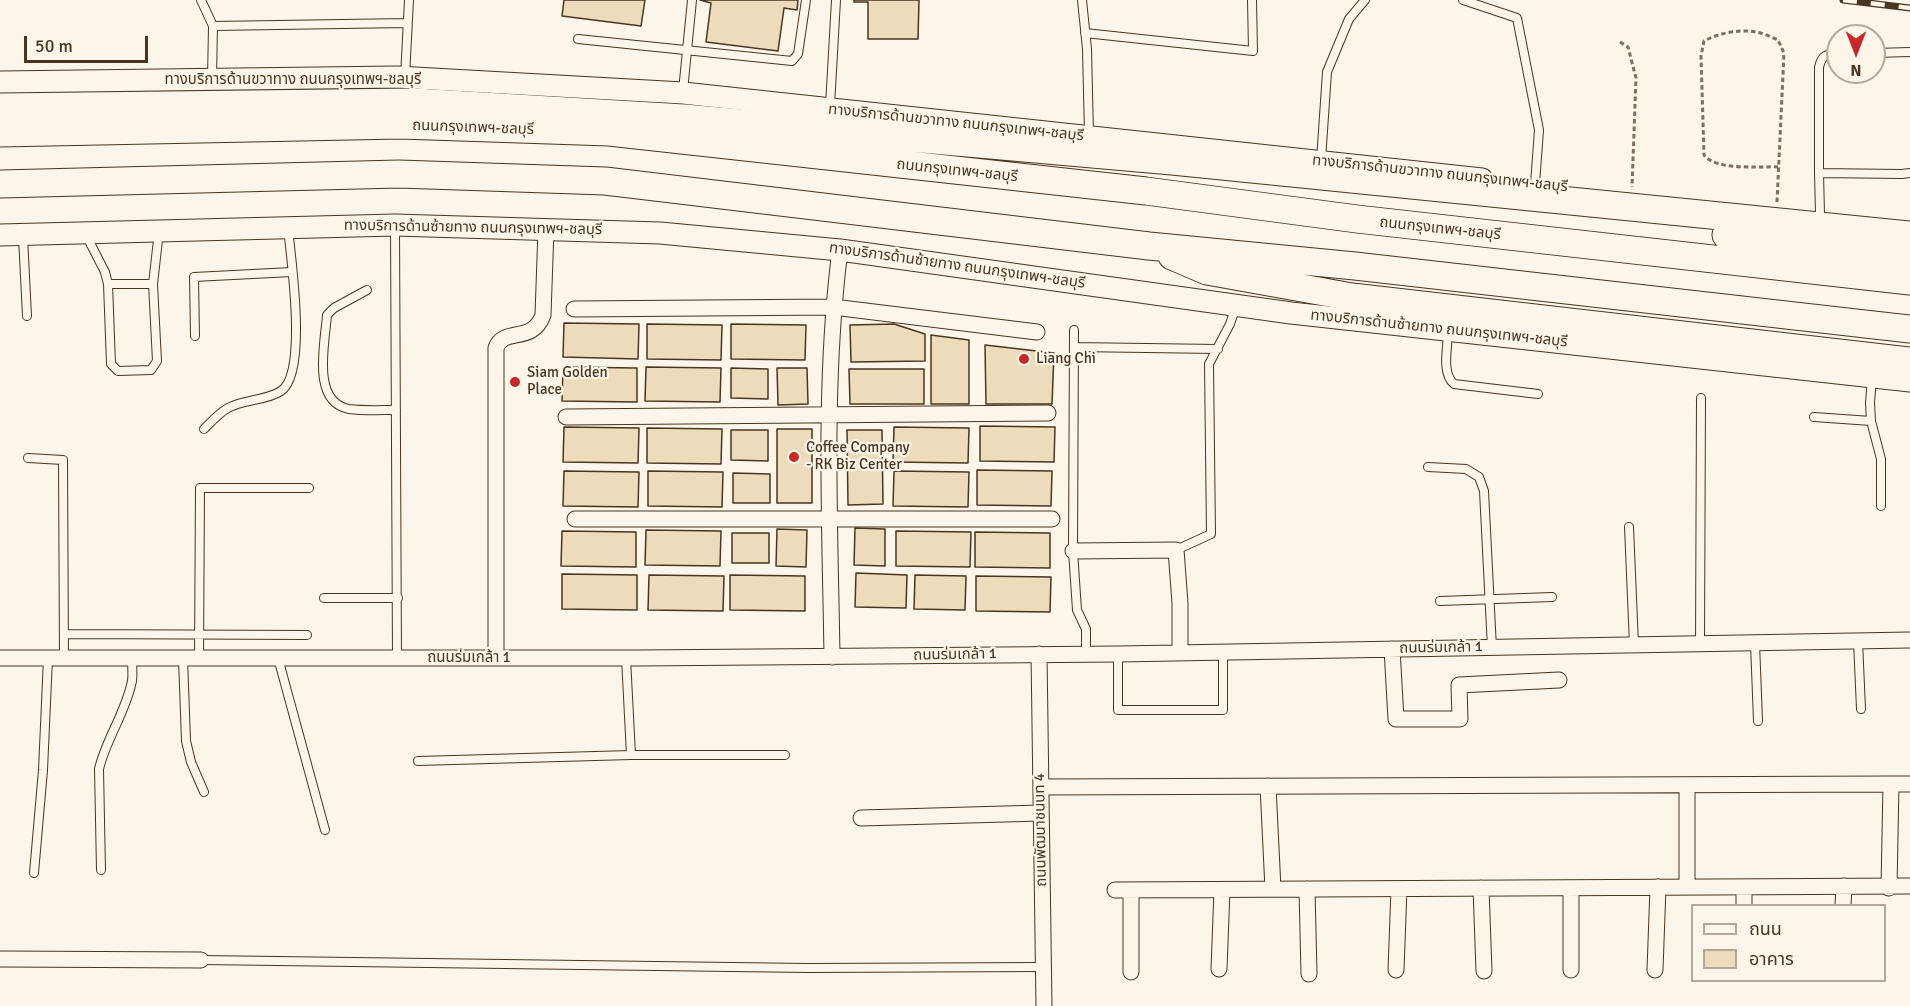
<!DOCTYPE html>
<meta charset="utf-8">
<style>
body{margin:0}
#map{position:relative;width:1910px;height:1006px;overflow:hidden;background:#fbf6e9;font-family:Signika,"Noto Sans Thai",sans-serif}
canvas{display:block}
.legend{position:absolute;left:1691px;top:904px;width:195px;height:78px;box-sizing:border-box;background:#fbf6e9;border:2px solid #b4a999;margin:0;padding:8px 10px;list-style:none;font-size:18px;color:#4a3520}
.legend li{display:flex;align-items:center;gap:12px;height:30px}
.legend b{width:30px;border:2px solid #b4a999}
.north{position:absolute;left:1826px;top:24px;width:60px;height:60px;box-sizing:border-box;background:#fbf6e9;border:2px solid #b4a999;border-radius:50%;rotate:180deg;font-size:16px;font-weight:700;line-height:24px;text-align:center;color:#4a3520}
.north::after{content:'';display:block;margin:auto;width:21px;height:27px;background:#c62828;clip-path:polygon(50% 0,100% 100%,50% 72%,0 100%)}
.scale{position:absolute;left:24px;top:36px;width:124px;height:27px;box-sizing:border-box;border:3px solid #4a3520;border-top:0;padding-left:8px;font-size:18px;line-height:21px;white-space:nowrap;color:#4a3520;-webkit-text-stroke:4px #fbf6e9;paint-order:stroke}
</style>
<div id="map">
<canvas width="1910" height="1006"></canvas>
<ul class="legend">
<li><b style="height:8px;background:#fbf6e9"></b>ถนน</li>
<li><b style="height:16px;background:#ecdcbc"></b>อาคาร</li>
</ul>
<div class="north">N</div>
<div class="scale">50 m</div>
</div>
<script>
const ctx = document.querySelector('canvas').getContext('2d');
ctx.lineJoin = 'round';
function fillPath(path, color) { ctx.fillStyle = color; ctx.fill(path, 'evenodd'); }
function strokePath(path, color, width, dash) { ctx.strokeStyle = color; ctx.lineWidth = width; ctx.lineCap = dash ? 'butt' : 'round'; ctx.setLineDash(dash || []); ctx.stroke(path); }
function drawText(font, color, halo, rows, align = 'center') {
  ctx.font = font + ' Signika,"Noto Sans Thai",sans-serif'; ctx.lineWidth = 4.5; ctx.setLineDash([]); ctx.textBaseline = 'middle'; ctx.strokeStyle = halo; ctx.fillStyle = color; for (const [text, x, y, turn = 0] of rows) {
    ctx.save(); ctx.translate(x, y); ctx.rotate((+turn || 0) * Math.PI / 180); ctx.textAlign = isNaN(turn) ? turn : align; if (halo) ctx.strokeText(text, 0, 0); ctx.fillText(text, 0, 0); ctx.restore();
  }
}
const building = new Path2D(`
 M564,0H645L641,26L562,16Z
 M700,0H798L797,10L784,8L778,51L706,42L711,3Z
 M854,0H919L918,39H868V2H854Z
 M564,323L639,324L638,359L563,357Z
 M647,324L722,325L721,360L647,359Z
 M731,324L806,325L805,360L731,359Z
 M894,324L925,334V361L851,362L850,325Z
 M931,335L969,340V404H931Z
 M985,345L1054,353L1052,404H986Z
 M563,367L637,368V402L562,401Z
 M646,367L721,368L720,402L645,401Z
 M731,368L768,369V399L731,398Z
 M777,368H807L808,404L778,405Z
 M849,369H924V404H850Z
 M980,426L1055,427L1054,462L980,461Z
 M564,427L639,428L638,463L563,462Z
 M894,427L969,428L968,463L893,462Z
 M647,428L722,429L721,464L647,463Z
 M777,429H812V503H777Z
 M731,430H768V461L731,460Z
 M847,430H882L883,504L848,505Z
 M977,470L1052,471L1051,506L977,505Z
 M564,471L639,472L638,507L563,506Z
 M648,471L723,472L722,507L648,506Z
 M894,471L969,472L968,507L893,506Z
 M733,473L770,474V503H733Z
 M855,528L885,529V566L854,565Z
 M777,529L807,530L806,567L776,566Z
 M646,530L721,531L720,566L645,565Z
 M562,531L636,532V567L561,566Z
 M896,531L971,532L970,567L896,566Z
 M975,532L1050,533V568L975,567Z
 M732,533H769V563H732Z
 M856,573L907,575L906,608L855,607Z
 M562,574L637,575V610L562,609Z
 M649,575L724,576L723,611L648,610Z
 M730,575L805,576V611L730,610Z
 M915,575L966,576L965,610L914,609Z
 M976,576L1051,577L1050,612L976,611Z`);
const path = new Path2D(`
 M1620,42L1628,47L1636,78L1632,187
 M1777,202L1784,53L1778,40C1771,37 1763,33 1756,32C1739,29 1719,33 1704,41L1701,56L1704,155C1716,171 1759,166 1778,167`);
const lane = new Path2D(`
 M201,0L213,26L407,23
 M1082,0L1087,49L1089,135
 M1463,0L1517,18L1539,130L1535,184
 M1085,33L1253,51L1252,0
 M578,39L792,61L798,54L806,0
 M1874,53L1910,52
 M1838,54C1826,54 1822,55 1819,67V173L1902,174L1910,173
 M405,77L409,0
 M212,78L213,26
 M683,91L692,0
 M830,106L836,0
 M1321,160L1327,72L1349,19L1365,0
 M1819,173L1820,214
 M395,228L397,658
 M86,235L105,272L108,284L111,364L118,371L151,370L157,361L153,284L159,231
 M23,237L27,316
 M108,284H153
 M367,290L334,308L327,315C325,343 311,402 349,409C364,411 381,410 396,410
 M1074,330L1073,551L1077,610L1086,629V653
 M1448,332C1448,347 1441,373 1454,384L1538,394
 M195,336L194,277L292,272
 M1074,347L1218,349
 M1872,378L1870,403L1871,421L1881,459V506
 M1814,417L1871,421
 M204,429C211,422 219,413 228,408C244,399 266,401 281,391C308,373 291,259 288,228
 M28,458L63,460L64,658
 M1428,467L1466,469L1479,477L1484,491L1492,648
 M1629,527L1634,645
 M1176,550L1211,534L1209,364L1230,324L1236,306
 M324,598H398
 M1440,601L1552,597
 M64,634L307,635
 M1858,641L1861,709
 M1755,643L1758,721
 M1700,644L1701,398
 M1118,654V710H1223V651
 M183,658L186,741L191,762L204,792
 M199,658L200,488H309
 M278,658L325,830
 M626,658L631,755
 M418,761L631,755H785
 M101,870L99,769C106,739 126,712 132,681C133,674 132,666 132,658
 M34,873L43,770L48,658
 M201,960L808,968L1043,967`);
const street = new Path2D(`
 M574,309L833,307L1037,332
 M566,417L1048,413
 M575,519H1052
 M1073,551L1176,550L1180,603V652
 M1392,649L1396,719H1460L1459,685L1559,680
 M1039,654L1044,1006
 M832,657C830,521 823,384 840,250
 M0,658H638L1118,654L1910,640
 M496,658V348C504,326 532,345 543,315L546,229
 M1891,784H1910
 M1687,785V887
 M1268,786L1273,889
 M1041,787L1891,784L1889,888
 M861,818L1041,813
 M1744,887V906
 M1481,888L1484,971
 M1571,888V970
 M1307,889L1309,974
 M1115,890L1910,886
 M1843,906L1844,886
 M0,959L201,960
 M1219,969L1222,890
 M1396,970L1399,889
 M1655,970L1658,887
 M1131,972V890`);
const secondary = new Path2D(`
 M0,82L397,77L683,93L1482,179
 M0,235L395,225L660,233L840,250L1291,313L1910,381`);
const highway = new Path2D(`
 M0,107L415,102L684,118L1172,161L1910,235
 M0,133L400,125L609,132L1146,191L1357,219L1910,281
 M0,184L399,174L605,181L1149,246L1355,266L1910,329
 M1726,235L1910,256
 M1172,256L1207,271L1352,297L1910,361`);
const rail = new Path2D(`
 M1843,0L1910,8`);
const markers = [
 [1024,359,6,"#c62828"],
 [515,382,6,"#c62828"],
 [794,457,6,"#c62828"]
];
const streetNames = [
 ["ทางบริการด้านขวาทาง ถนนกรุงเทพฯ-ชลบุรี",293,80],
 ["ทางบริการด้านขวาทาง ถนนกรุงเทพฯ-ชลบุรี",956,123,6],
 ["ถนนกรุงเทพฯ-ชลบุรี",473,128,2],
 ["ถนนกรุงเทพฯ-ชลบุรี",957,171,6],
 ["ทางบริการด้านขวาทาง ถนนกรุงเทพฯ-ชลบุรี",1440,174,6],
 ["ทางบริการด้านซ้ายทาง ถนนกรุงเทพฯ-ชลบุรี",473,228,1],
 ["ถนนกรุงเทพฯ-ชลบุรี",1440,229,6],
 ["ทางบริการด้านซ้ายทาง ถนนกรุงเทพฯ-ชลบุรี",957,266,8],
 ["ทางบริการด้านซ้ายทาง ถนนกรุงเทพฯ-ชลบุรี",1439,329,6],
 ["ถนนร่มเกล้า 1",1441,648,-1],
 ["ถนนร่มเกล้า 1",955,655,-1],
 ["ถนนร่มเกล้า 1",469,658],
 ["ถนนพัฒนาชนบท 4",1041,830,-91]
];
const poiNames = [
 ["Liang Chi",1036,359],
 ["Siam Golden",527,373],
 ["Place",527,390],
 ["Coffee Company",806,448],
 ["- RK Biz Center",806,465]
];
fillPath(building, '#ecdcbc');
strokePath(building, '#4a3520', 1.5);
strokePath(lane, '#4a3520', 10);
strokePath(street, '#4a3520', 17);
strokePath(secondary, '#4a3520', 23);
strokePath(highway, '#4a3520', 29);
strokePath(path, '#7f6f5c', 3, [4.5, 3]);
strokePath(lane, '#fbf6e9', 8);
strokePath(street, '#fbf6e9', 15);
strokePath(secondary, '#fbf6e9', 21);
strokePath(highway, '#fbf6e9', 27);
strokePath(rail, '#4a3520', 7);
strokePath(rail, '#fbf6e9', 4.5, [14]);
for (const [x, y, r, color] of markers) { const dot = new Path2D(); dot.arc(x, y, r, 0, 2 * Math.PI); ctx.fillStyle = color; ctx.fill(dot); strokePath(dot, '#fbf6e9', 2); }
drawText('15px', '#4a3520', '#fbf6e9', streetNames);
drawText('15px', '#4a3520', '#fbf6e9', poiNames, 'left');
</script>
